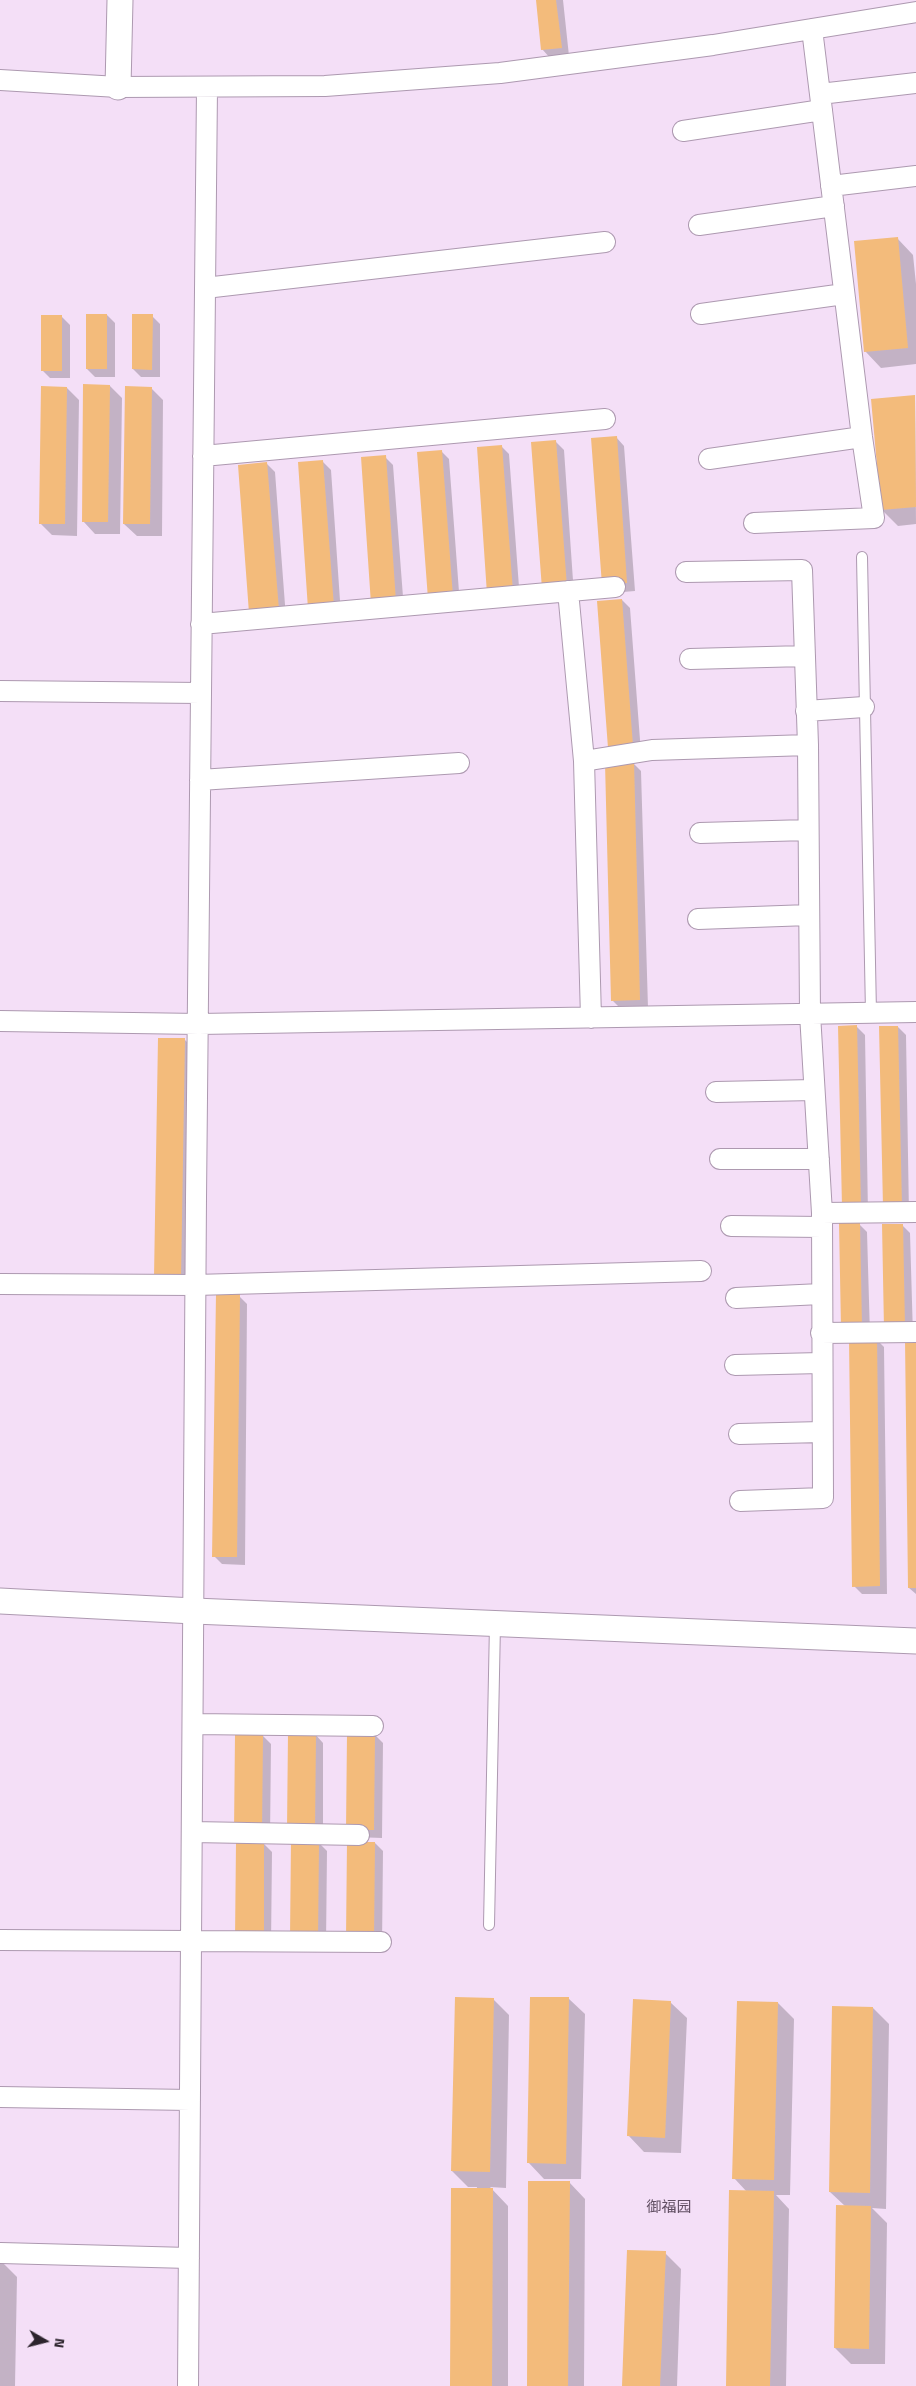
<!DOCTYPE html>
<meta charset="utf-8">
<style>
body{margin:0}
#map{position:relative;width:916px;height:2386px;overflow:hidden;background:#f4dff7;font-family:"Titillium Web",sans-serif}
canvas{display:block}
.north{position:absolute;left:20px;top:2316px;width:50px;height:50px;-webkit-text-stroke:4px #f4dff7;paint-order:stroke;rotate:98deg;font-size:14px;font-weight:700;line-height:20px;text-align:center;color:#2c242d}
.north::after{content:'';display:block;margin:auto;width:18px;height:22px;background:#2c242d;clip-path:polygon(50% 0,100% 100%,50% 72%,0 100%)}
</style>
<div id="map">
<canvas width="916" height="2386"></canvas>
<div class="north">N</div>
</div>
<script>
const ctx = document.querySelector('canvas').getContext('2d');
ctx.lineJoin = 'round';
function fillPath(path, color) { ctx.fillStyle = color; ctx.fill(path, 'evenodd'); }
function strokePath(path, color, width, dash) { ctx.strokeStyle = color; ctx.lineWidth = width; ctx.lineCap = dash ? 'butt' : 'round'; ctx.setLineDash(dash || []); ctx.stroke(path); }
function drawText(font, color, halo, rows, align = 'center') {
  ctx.font = font + ' "Titillium Web","Noto Sans SC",sans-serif'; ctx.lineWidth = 4; ctx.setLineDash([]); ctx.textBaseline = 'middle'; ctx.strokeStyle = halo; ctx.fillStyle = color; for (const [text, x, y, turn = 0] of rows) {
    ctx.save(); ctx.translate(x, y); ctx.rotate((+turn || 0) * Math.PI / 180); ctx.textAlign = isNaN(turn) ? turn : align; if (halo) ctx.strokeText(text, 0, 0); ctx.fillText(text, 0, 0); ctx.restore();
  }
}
const shadow = new Path2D(`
 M537,0H563L569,56L550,58L542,49Z
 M897,238L913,255L916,284V364L881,368L865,351Z
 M107,315L115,323V377H95L87,369Z
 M152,316L160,324V377H141L133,369Z
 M62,317L70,325V378H50L42,370Z
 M110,386L122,398L120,534H95L83,521Z
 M67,388L79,400L77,536L52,535L40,523Z
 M151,388L163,400L162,536H137L124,524Z
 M915,396L916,524L898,526L882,510Z
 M616,437L624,446L635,591L611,593Z
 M556,442L564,450L574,595L543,588Z
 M501,446L509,454L520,600L497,601Z
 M441,451L449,459L460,605L429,598Z
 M385,457L393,465L404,610L381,612Z
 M323,462L331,470L341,615L318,616Z
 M267,464L275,472L286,618L258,620Z
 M622,600L630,608L641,753L617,755Z
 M633,763L641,771L648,1008L621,1009L613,1001Z
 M857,1027L865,1035L868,1214L843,1207Z
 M898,1027L906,1035L909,1214L884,1207Z
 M184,1039L192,1047L193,1289H168Z
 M859,1224L867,1232L870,1335L850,1336Z
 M902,1225L910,1233L913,1336L885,1328Z
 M239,1296L247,1304L245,1565L222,1564L214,1556Z
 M876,1339L884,1347L887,1594H862L854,1586Z
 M916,1341V1594L909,1588Z
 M315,1734L323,1743V1837L296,1836Z
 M375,1735L383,1743L382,1838L355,1837Z
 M263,1736L271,1744L270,1839L244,1838Z
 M319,1843L327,1851L326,1945L292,1937Z
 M375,1843L383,1851L382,1946L355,1945Z
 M264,1844L272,1852L271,1946H245Z
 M568,1998L585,2014L581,2179H544L528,2162Z
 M493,1999L509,2015L506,2188L490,2187L508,2206V2386H452L477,2187H468L452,2171Z
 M670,2002L687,2018L681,2153L644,2152L628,2135Z
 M778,2003L794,2019L790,2195H776L789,2209L786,2386H727L747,2192L734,2178Z
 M873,2008L889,2024L886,2209L872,2208L887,2223L885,2364H851L835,2348L845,2206L830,2192Z
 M569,2182L585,2199L584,2386H528Z
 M665,2253L681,2269L677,2386H623Z
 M0,2260L17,2277L15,2386H0Z`);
const building = new Path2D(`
 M536,0H556L562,48L541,50Z
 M898,237L908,348L864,352L854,241Z
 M86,314H107V369H86Z
 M132,314H153L152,370L132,369Z
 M41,315H62V371H41Z
 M83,384L110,385L108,522H82Z
 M41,386L67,387L65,524H39Z
 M125,386L152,387L150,524H123Z
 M915,395L916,507L881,510L871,399Z
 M617,436L627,583L602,585L591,438Z
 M556,440L567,587L542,589L531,442Z
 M502,445L513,592L487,594L477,447Z
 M442,450L453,597L428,599L417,452Z
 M386,455L396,602L371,604L361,457Z
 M323,460L334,607L308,609L298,462Z
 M267,462L279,610L249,613L238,465Z
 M622,599L633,746L608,748L597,601Z
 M634,762L640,1000L611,1001L605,763Z
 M857,1025L861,1207H842L838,1026Z
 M879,1026H898L902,1207H883Z
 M158,1038H185L181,1278L154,1277Z
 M839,1223H860L862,1327L841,1328Z
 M882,1224H903L905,1328L884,1329Z
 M216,1294H240L237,1557H212Z
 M849,1338H877L880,1586L852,1587Z
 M905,1340H916V1588H908Z
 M288,1733H316L315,1829H287Z
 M347,1734H375L374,1830H346Z
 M235,1735H263L262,1831H234Z
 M291,1841L319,1842L318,1938L290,1937Z
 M347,1842H375L374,1938H346Z
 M236,1843H264V1939H235Z
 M455,1997L494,1998L490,2172L451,2171Z
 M530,1997H569L566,2164L527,2163Z
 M633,1999L671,2001L665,2138L627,2136Z
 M737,2001L778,2002L774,2180L732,2179Z
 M832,2006L873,2007L870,2193L829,2192Z
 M528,2181H570L568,2386H527Z
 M451,2188H493L492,2386H450Z
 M729,2190L774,2191L770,2386H726Z
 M836,2205L871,2206L869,2349L834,2348Z
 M627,2250L666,2251L660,2386H622Z`);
const service = new Path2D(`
 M862,557L871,1013
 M489,1925L495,1624`);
const minor = new Path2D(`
 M0,80L118,87L325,86L500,73L713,45L916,12
 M820,94L916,83
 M683,131L822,110
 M831,186L916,176
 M699,225L834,206
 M205,288L605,242
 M701,314L844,294
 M203,456L605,419
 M709,459L862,437
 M754,523L874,518L862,437L812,29
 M686,572L802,570L808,745L810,1014L822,1213L823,1498L740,1501
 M568,591L584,761L591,1018
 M201,624L615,587
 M690,659L805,656
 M0,691L201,693
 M806,711L864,707
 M584,761L652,750L808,745
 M200,780L459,763
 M700,833L808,830
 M698,919L809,915
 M0,1021L199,1024L916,1012
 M716,1092L814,1090
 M720,1159H819
 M822,1213L916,1212
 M731,1226L822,1227
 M0,1284L195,1285L701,1271
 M736,1298L821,1294
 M821,1333L916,1332
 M735,1365L821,1363
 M739,1434L822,1432
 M193,1724L373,1726
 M192,1832L359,1835
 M0,1940L381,1942
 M0,2097L190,2100
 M1,2253L189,2258
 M188,2386L196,1198L207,88`);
const tertiary = new Path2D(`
 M118,87L120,0
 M0,1601L194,1611L916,1641`);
const neighbourhoodNames = [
 ["御福园",669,2208]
];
fillPath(shadow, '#0003');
fillPath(building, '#f3bb7b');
strokePath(service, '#ad99b0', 12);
strokePath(minor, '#ad99b0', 22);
strokePath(tertiary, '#ad99b0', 27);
strokePath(service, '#fff', 10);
strokePath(minor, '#fff', 20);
strokePath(tertiary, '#fff', 25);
drawText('15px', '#614f63', '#f4dff7', neighbourhoodNames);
</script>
